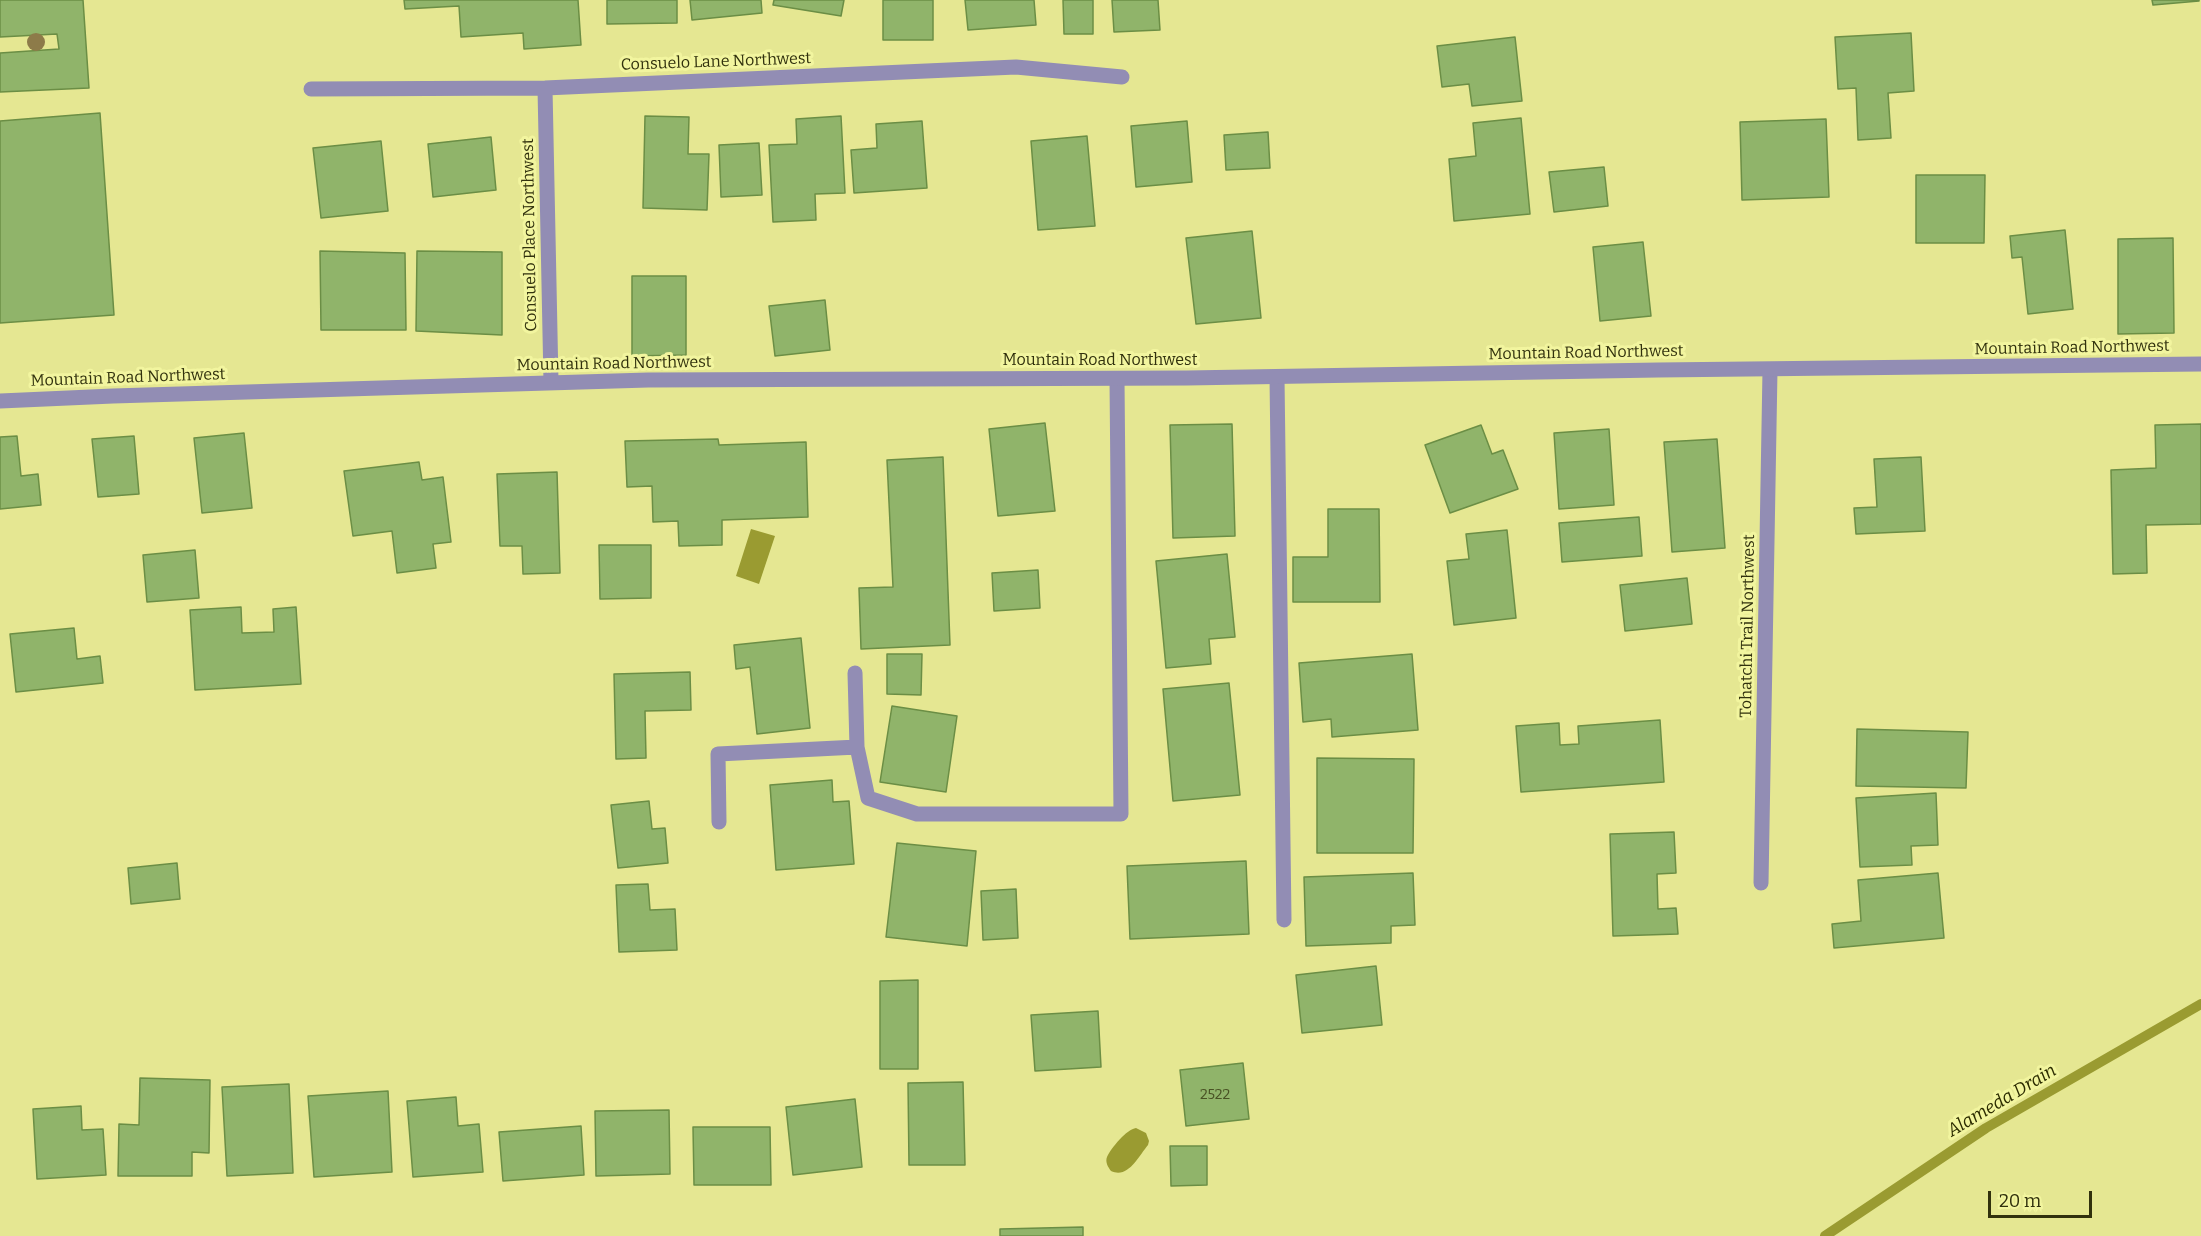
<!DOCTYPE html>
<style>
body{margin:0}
#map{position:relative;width:2201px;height:1236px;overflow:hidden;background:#e5e792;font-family:Bitter,serif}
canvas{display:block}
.scale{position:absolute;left:1988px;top:1191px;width:104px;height:27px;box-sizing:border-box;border:3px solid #31310d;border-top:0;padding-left:8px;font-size:18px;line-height:21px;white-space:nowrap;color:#31310d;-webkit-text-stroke:4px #f2f59f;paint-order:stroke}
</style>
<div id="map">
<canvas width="2201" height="1236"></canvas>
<div class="scale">20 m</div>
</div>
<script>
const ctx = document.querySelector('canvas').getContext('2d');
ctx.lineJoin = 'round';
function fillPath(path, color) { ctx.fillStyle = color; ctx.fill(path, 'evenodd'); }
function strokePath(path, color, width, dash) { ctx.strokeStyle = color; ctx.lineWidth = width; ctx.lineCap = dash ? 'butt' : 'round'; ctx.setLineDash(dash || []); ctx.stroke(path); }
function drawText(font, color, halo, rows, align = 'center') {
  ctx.font = font + ' Bitter,serif'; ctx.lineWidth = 6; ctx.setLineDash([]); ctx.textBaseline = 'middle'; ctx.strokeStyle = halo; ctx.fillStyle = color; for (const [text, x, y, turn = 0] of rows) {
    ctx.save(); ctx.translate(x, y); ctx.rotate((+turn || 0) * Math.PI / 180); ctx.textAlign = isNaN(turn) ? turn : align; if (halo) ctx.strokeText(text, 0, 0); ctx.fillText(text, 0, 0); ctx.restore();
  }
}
const water = new Path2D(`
 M751,529L775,536L759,584L736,576Z
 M1136,1128L1146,1133L1149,1141L1148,1145C1138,1157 1128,1179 1111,1171C1108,1167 1105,1162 1107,1157C1111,1148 1127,1129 1136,1128Z`);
const stream = new Path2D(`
 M1825,1236L1986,1128L2201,1004`);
const building = new Path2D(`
 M0,0H83L89,88L0,92V53L59,49L57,34L0,37Z
 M404,0H578L581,45L524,49L523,33L461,37L459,6L405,9Z
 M607,0H677V23L607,24Z
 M690,0H761L762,13L692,20Z
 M774,0H844L841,16L773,5Z
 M883,0H933V40H883Z
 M965,0H1034L1036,25L968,30Z
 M1063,0H1093V34H1064Z
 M1112,0H1158L1160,30L1114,32Z
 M2152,0H2199V1L2153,5Z
 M1911,33L1914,91L1888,93L1891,138L1858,140L1856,88L1838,89L1835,37Z
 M1515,37L1522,101L1472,106L1469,84L1442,87L1437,46Z
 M100,113L114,315L0,323V121Z
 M645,116L689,117L688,154H709L707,210L643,208Z
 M841,116L845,193L815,194L816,220L773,222L769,145L797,144L796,119Z
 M1521,118L1530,214L1454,221L1449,159L1476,156L1473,123Z
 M1826,119L1829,197L1742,200L1740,122Z
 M922,121L927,188L854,193L851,150L877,148L876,124Z
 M1187,121L1192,182L1136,187L1131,126Z
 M1268,132L1270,168L1226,170L1224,135Z
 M1087,136L1095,226L1038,230L1031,141Z
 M491,137L496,190L433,197L428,144Z
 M381,141L388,211L321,218L313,148Z
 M759,143L762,195L721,197L719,145Z
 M1604,167L1608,206L1554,212L1549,172Z
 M1916,175H1985L1984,243H1916Z
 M2065,230L2073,309L2028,314L2022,257L2012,258L2010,236Z
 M1252,231L1261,318L1196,324L1186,238Z
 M2173,238L2174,333L2118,334V239Z
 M1643,242L1651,316L1600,321L1593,247Z
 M320,251L405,253L406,330H321Z
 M417,251L502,252V335L416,331Z
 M632,276H686V355L632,356Z
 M825,300L830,350L775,356L769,306Z
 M1045,423L1055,511L998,516L989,429Z
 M1232,424L1235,536L1173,538L1170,425Z
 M2201,424V524L2146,525L2147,573L2113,574L2111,470L2156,468L2155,425Z
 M1481,425L1492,454L1503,450L1518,489L1450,513L1425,445Z
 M1609,429L1614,505L1559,509L1554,433Z
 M244,433L252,508L202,513L194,438Z
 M17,436L21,476L38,474L41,505L0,509V437Z
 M134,436L139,494L98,497L92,439Z
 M718,439L719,445L806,442L808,517L722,520V545L679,546L678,521L653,522L652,486L627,487L625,441Z
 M1717,439L1725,548L1672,552L1664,442Z
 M943,457L950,645L861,649L859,588L893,587L887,460Z
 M1921,457L1925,531L1856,534L1854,508L1877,507L1874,459Z
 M419,462L422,480L443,477L451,542L433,544L436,568L397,573L392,531L353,536L344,471Z
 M557,472L560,573L523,574L522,546H500L497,474Z
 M1328,509H1379L1380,602H1293V557H1328Z
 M1639,517L1642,556L1562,562L1559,523Z
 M1507,530L1516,618L1454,625L1447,561L1469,559L1466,534Z
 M599,545H651V598L600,599Z
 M195,550L199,598L147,602L143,555Z
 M1227,554L1235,637L1209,639L1211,664L1166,668L1156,561Z
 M1038,570L1040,608L994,611L992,573Z
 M1687,578L1692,624L1625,631L1620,585Z
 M241,607L242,633L274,632L273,609L296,607L301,684L195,690L190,610Z
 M74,628L77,659L100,656L103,683L16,692L10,634Z
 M801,638L810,728L757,734L750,667L736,669L734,645Z
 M887,654H922L921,695L887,694Z
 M1412,654L1418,730L1332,737L1331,719L1303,722L1299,663Z
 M690,672L691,710L645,711L646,758L616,759L614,674Z
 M1229,683L1240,795L1173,801L1163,689Z
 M892,706L957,716L946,792L880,782Z
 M1660,720L1664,782L1521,792L1516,726L1559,723L1560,745L1579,744L1578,726Z
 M1857,729L1968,732L1966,788L1856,786Z
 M1317,758L1414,759L1413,853H1317Z
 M832,780L833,802L849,801L854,864L776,870L770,785Z
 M1936,793L1938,845L1911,846L1912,865L1860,867L1856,798Z
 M649,801L652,829L665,828L668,863L618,868L611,805Z
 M1674,832L1676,873L1657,874L1658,909L1676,908L1678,934L1613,936L1610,834Z
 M897,843L976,851L967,946L886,937Z
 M1246,861L1249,934L1130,939L1127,866Z
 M177,863L180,899L131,904L128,868Z
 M1413,873L1415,925L1391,926V943L1306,946L1304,877Z
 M1938,873L1944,938L1834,948L1832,924L1861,921L1858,880Z
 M648,884L650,910L675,909L677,950L619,952L616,885Z
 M1016,889L1018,938L983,940L981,891Z
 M1376,966L1382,1025L1302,1033L1296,975Z
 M918,980V1069H880V981Z
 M1098,1011L1101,1067L1035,1071L1031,1015Z
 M1243,1063L1249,1119L1186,1126L1180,1070Z
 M140,1078L210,1080L209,1153L192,1152V1176H118L119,1124L139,1125Z
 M963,1082L965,1165H909L908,1083Z
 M289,1084L293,1173L227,1176L222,1087Z
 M388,1091L392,1172L314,1177L308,1096Z
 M456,1097L458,1126L479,1124L483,1172L413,1177L407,1101Z
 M855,1099L862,1167L793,1175L786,1107Z
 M81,1106L82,1130L103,1129L106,1175L37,1179L33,1109Z
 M669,1110L670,1174L596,1176L595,1111Z
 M581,1126L584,1175L503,1181L499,1132Z
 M693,1127H770L771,1185H694Z
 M1170,1146H1207V1185L1171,1186Z
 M1083,1227V1236H1000V1229Z`);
const service = new Path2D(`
 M1277,377L1284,920
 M855,673L857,747L868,798L917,814H1121L1117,379
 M719,822L718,754L857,747`);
const minor = new Path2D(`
 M545,88L551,382
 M311,89L545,88L1016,67L1122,77
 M1761,883L1770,370`);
const tertiary = new Path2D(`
 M0,401L113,396L648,380L1187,378L1658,370L2201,364`);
const trees = [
 [36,42]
];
const numberNames = [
 ["2522",1215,1095]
];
const streetNames = [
 ["Consuelo Lane Northwest",716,62,-2],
 ["Consuelo Place Northwest",530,235,-91],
 ["Mountain Road Northwest",2072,348,-1],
 ["Mountain Road Northwest",1586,353,-1],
 ["Mountain Road Northwest",1100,361],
 ["Mountain Road Northwest",614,364,-1],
 ["Mountain Road Northwest",128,378,-2],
 ["Tohatchi Trail Northwest",1748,626,-89]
];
const waterNames = [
 ["Alameda Drain",2002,1101,-31]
];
fillPath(water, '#9a9b31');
strokePath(stream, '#9a9b31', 10);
fillPath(building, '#90b46a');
strokePath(building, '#6b8e45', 1.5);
strokePath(service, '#928db4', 15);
strokePath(minor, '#928db4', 15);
strokePath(tertiary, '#928db4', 15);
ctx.fillStyle = '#8d7b49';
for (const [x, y] of trees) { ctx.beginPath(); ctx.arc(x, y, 9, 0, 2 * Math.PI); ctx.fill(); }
drawText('14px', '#495224', null, numberNames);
drawText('16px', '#31310d', '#f2f59f', streetNames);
drawText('italic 18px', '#2c2c00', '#f2f59f', waterNames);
</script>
